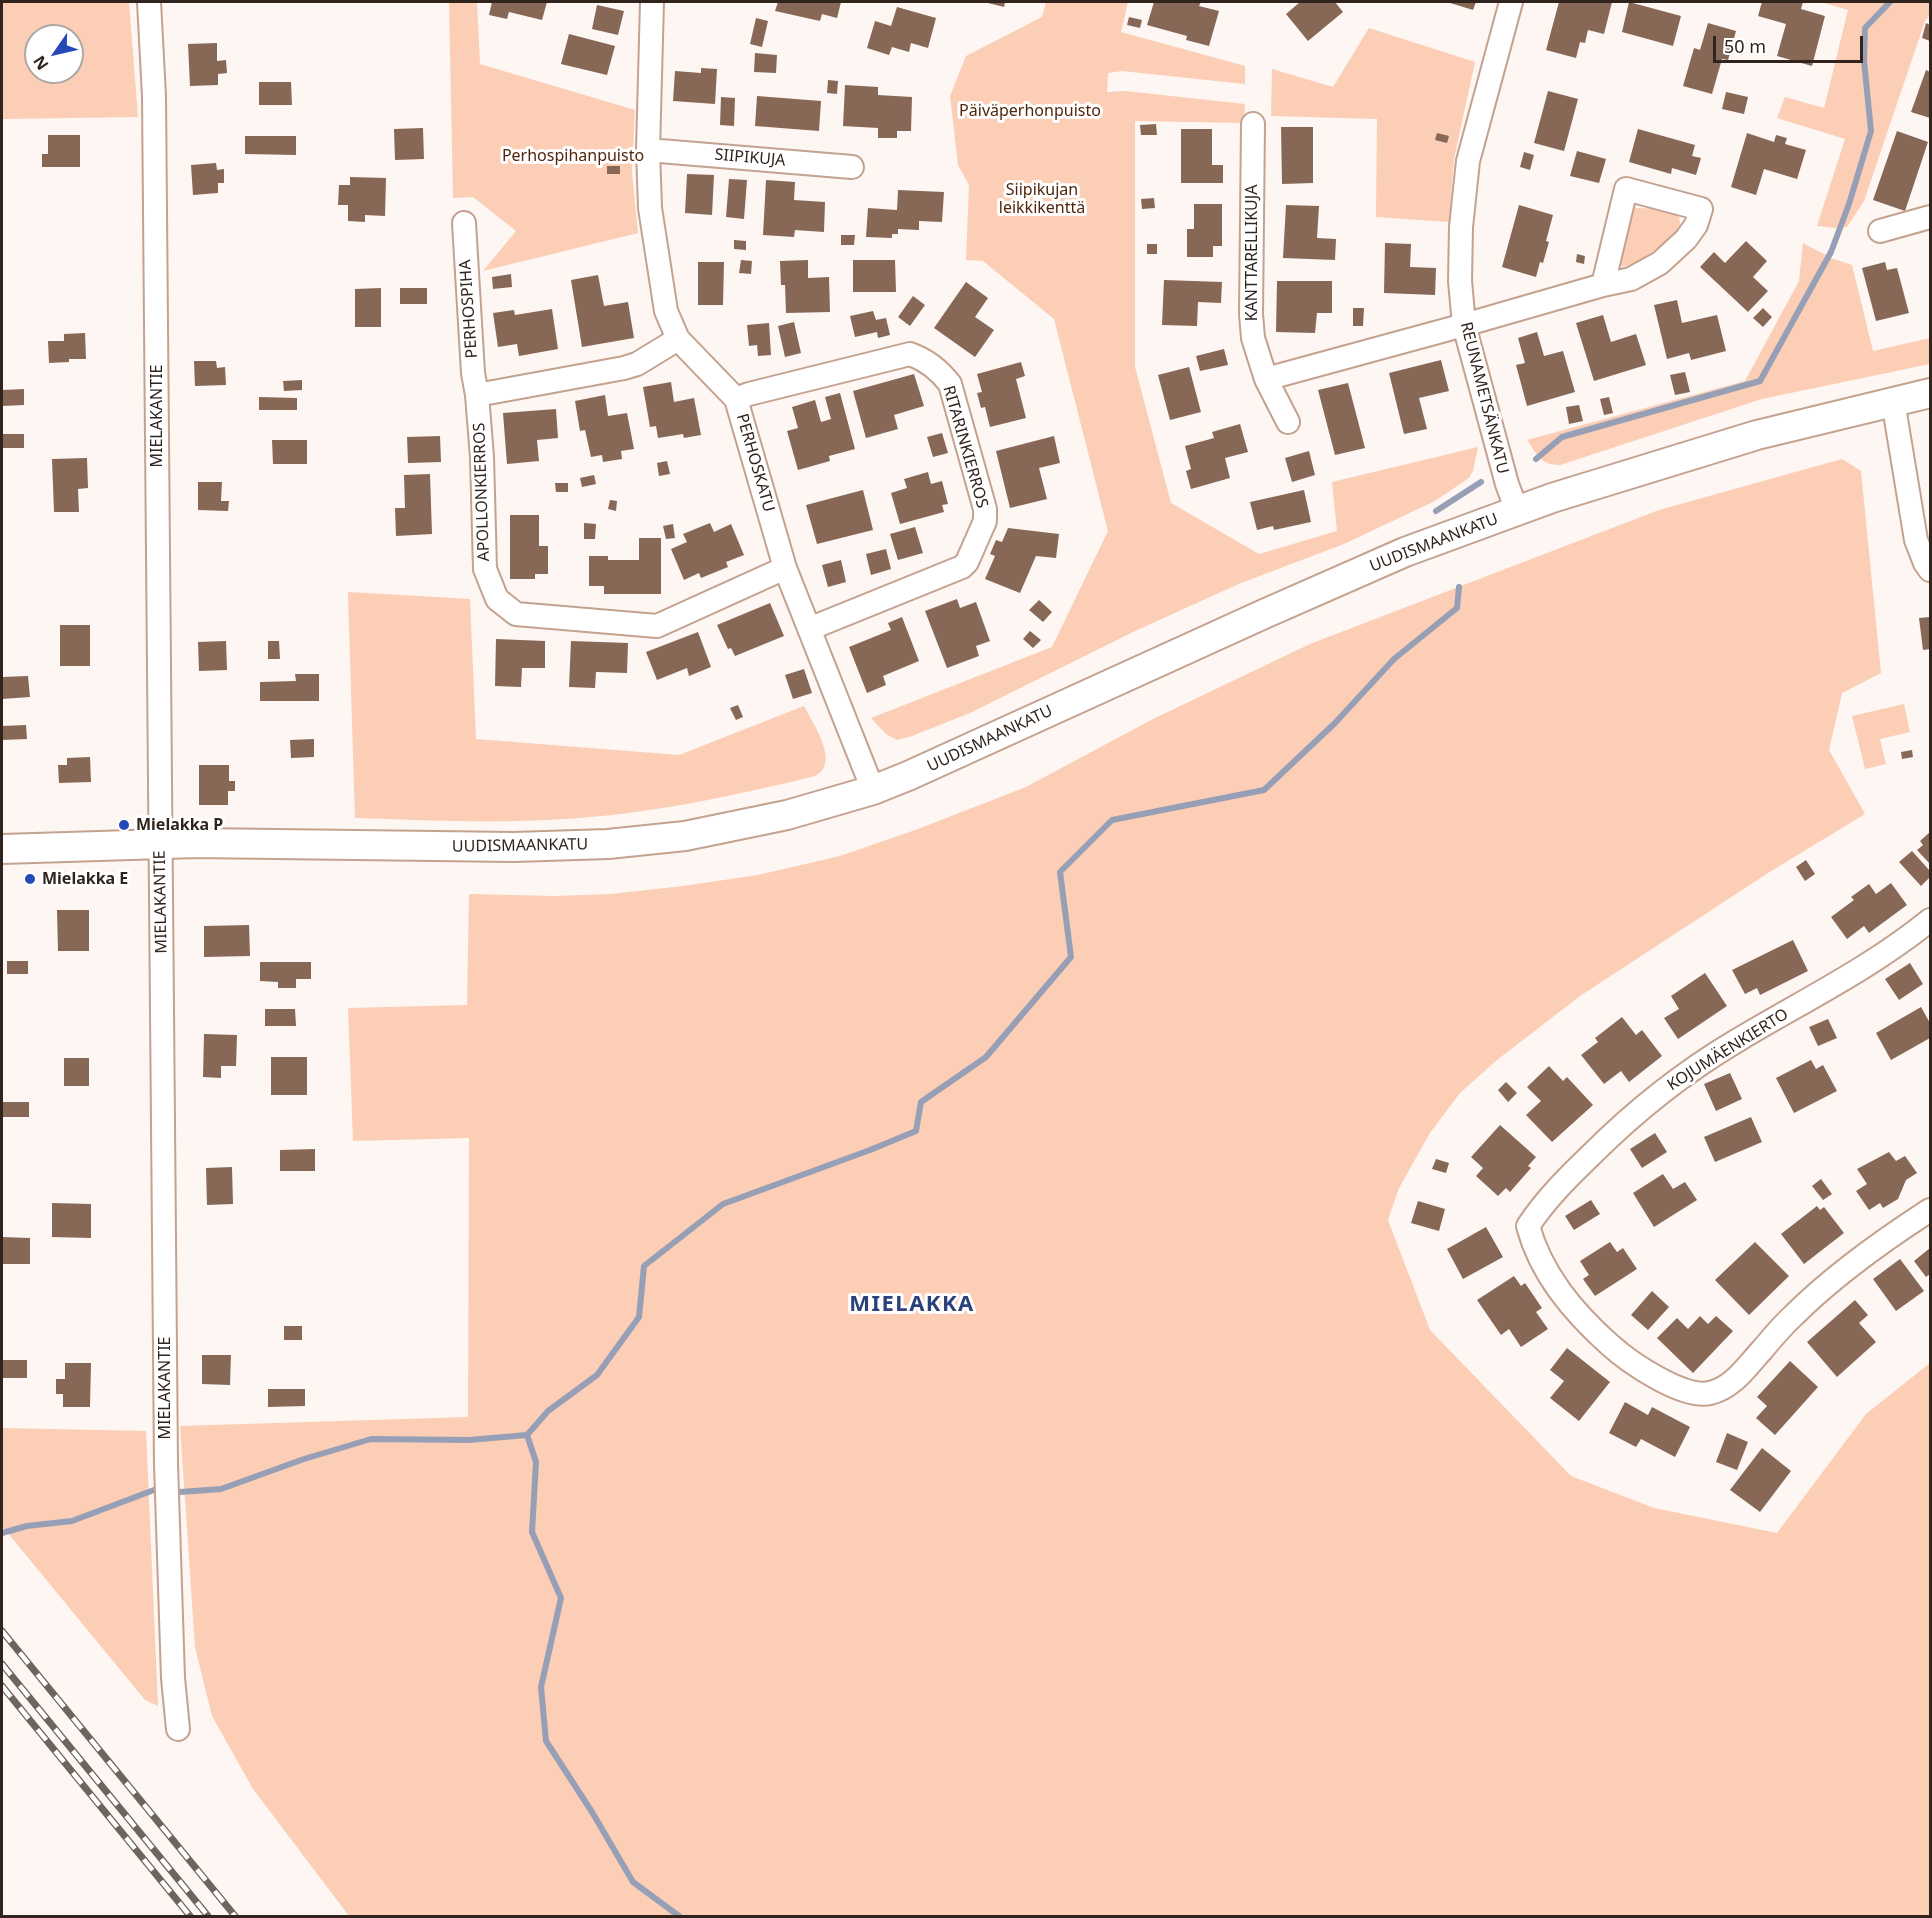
<!DOCTYPE html>
<meta charset="utf-8">
<style>
body{margin:0}
#map{position:relative;width:1932px;height:1918px;overflow:hidden;background:#fdf6f2;font-family:"Noto Sans",sans-serif}
canvas{display:block}
.frame{position:absolute;inset:0;border:3px solid #31241d;pointer-events:none}
.north{position:absolute;left:24px;top:24px;width:60px;height:60px;box-sizing:border-box;background:#fff;border:2px solid #ada7a5;border-radius:50%;rotate:236deg;font-size:16px;font-weight:700;line-height:24px;text-align:center;color:#31241d}
.north::after{content:'';display:block;margin:auto;width:21px;height:27px;background:#2649b8;clip-path:polygon(50% 0,100% 100%,50% 72%,0 100%)}
.scale{position:absolute;left:1713px;top:36px;width:150px;height:27px;box-sizing:border-box;border:3px solid #31241d;border-top:0;padding-left:8px;font-size:18px;line-height:21px;white-space:nowrap;color:#31241d;-webkit-text-stroke:4px #fff;paint-order:stroke}
</style>
<div id="map">
<canvas width="1932" height="1918"></canvas>
<div class="frame"></div>
<div class="north">N</div>
<div class="scale">50 m</div>
</div>
<script>
const ctx = document.querySelector('canvas').getContext('2d');
ctx.lineJoin = 'round';
function fillPath(path, color) { ctx.fillStyle = color; ctx.fill(path, 'evenodd'); }
function strokePath(path, color, width, dash) { ctx.strokeStyle = color; ctx.lineWidth = width; ctx.lineCap = dash ? 'butt' : 'round'; ctx.setLineDash(dash || []); ctx.stroke(path); }
function drawText(font, color, halo, rows, align = 'center') {
  ctx.font = font + ' "Noto Sans",sans-serif'; ctx.lineWidth = 6; ctx.setLineDash([]); ctx.textBaseline = 'middle'; ctx.strokeStyle = halo; ctx.fillStyle = color; for (const [text, x, y, turn = 0] of rows) {
    ctx.save(); ctx.translate(x, y); ctx.rotate((+turn || 0) * Math.PI / 180); ctx.textAlign = isNaN(turn) ? turn : align; if (halo) ctx.strokeText(text, 0, 0); ctx.fillText(text, 0, 0); ctx.restore();
  }
}
const green = new Path2D(`
 M2,2H129L138,117L2,119ZM36,36H72V72H36Z
 M449,2H477L480,64L635,110L632,172L638,233L483,271L516,231L473,197L453,198Z
 M1046,2H1128L1121,32L1245,66V84L1122,71L1108,73L1107,92L1125,91L1245,104L1244,123L1135,121V367L1171,503L1259,554L1337,531L1332,482L1478,447L1473,471L1469,478L1435,501L1344,544L1241,583L1135,631L970,713L912,736L897,740L886,734L871,718L1052,647L1108,531L1054,319L983,261L966,260L969,185L958,165L950,96L966,56L1042,17Z
 M1821,2H1930V15L1925,21L1864,201L1847,227L1835,228L1817,226L1845,139L1777,118L1785,97L1824,108L1848,10Z
 M1369,28L1475,62L1454,159L1449,222L1376,217L1377,119L1271,116L1272,69L1333,87Z
 M1632,208C1649,208 1664,208 1679,217L1681,228L1677,235L1636,263L1623,267L1617,259Z
 M1803,243L1831,258L1852,265L1873,351L1930,338V364L1762,399L1560,465C1540,465 1537,454 1527,440L1745,381L1799,281Z
 M1842,459L1861,471L1881,673L1842,693L1829,750L1865,814L1768,873L1580,996L1497,1060L1460,1093L1430,1133L1399,1188L1388,1220L1430,1330L1571,1476L1654,1508L1777,1533L1866,1414L1930,1363V1916H349L253,1789L212,1716L195,1647L180,1426L468,1417L469,1138L353,1141L348,1008L467,1005L469,894L555,896L611,894L683,886L758,875L840,856L918,829L1026,787L1153,719L1310,644L1659,510Z
 M348,592L470,599L476,739L679,755L804,706C812,721 833,753 823,769C821,772 818,774 815,776C733,796 650,814 564,819C495,824 424,820 355,818Z
 M1904,704L1910,732L1880,739L1886,764L1865,769L1852,716Z
 M2,1428L146,1431L158,1706L145,1700L2,1526Z`);
const stream = new Path2D(`
 M1536,459L1562,437L1760,381L1831,252L1849,204L1871,131L1864,61L1865,28L1890,2
 M1436,511L1481,482
 M527,1435L536,1462L532,1532L561,1598L541,1687L546,1741L592,1812L633,1882L679,1916
 M180,1492L221,1489L304,1459L371,1439L469,1440L527,1435L548,1411L597,1375L639,1317L644,1266L723,1204L870,1150L916,1131L921,1102L986,1057L1071,957L1060,872L1112,820L1264,790L1335,723L1394,659L1457,608L1459,587
 M2,1533L27,1526L72,1521L154,1490`);
const building = new Path2D(`
 M492,2H547L542,20L509,12L507,19L489,15Z
 M778,2H841L837,18L822,14L820,21L775,11Z
 M984,2H1005L1004,7Z
 M1154,2H1201L1199,6L1219,11L1209,46L1186,40L1187,36L1147,25Z
 M1300,2H1335L1343,12L1308,41L1286,14Z
 M1447,2H1476L1473,10Z
 M1559,2H1612L1604,34L1588,30L1585,43L1580,42L1576,58L1546,50Z
 M1629,2L1681,16L1673,46L1622,32Z
 M1762,2H1803L1801,9L1825,16L1812,66L1777,56L1786,24L1758,16Z
 M597,5L624,11L618,35L592,29Z
 M897,7L936,18L928,48L911,43L909,52L892,47L889,55L867,48L875,21L891,26Z
 M1129,17L1142,20L1140,28L1127,25Z
 M756,18L768,21L762,47L750,44Z
 M1708,23L1736,31L1728,60L1722,59L1712,94L1683,86L1694,48L1700,50Z
 M1926,23L1930,25V41L1922,38Z
 M569,34L615,46L607,75L561,64Z
 M217,43V61L226,60L227,73L218,74V85L190,86L188,44Z
 M755,53L777,55L776,73L754,72Z
 M701,68L717,69L715,104L673,101L675,71L701,73Z
 M1926,70L1930,72V118L1911,112Z
 M828,80L838,81L837,94L827,93Z
 M259,82H291L292,105H259Z
 M845,85L878,87V95L912,97L911,131H897V138H878V128L843,126Z
 M1548,91L1578,99L1564,151L1534,143Z
 M1726,92L1748,97L1744,114L1722,109Z
 M757,96L821,101L819,131L755,126Z
 M721,97L735,98L734,126L720,125Z
 M1156,124L1157,135H1141L1140,125Z
 M1281,127H1313V183L1282,184Z
 M423,128L424,159L395,160L394,129Z
 M1181,129H1212V165H1223V183H1181Z
 M1638,129L1695,145L1692,156L1701,158L1696,175L1672,168L1671,174L1629,162Z
 M1897,131L1928,142L1905,211L1873,200Z
 M1437,133L1449,136L1447,143L1435,140Z
 M1747,133L1774,142L1776,135L1787,138L1785,144L1806,150L1797,179L1764,169L1756,195L1731,187Z
 M48,135H80V167H42V154H48Z
 M245,136H296V155L245,154Z
 M1577,151L1606,159L1599,183L1570,176Z
 M1524,152L1534,155L1530,170L1520,167Z
 M216,163L217,170L224,169V183H218V193L193,195L191,165Z
 M607,166H620V174H607Z
 M687,174L714,175L712,215L685,213Z
 M350,177L386,178L385,216L365,215V222L348,221V205H338L339,185H350Z
 M729,179L747,180L744,219L726,217Z
 M766,180L795,182L794,200L825,202L824,232L795,230L794,237L763,235Z
 M898,190L944,192L942,222L919,221V230L898,229V234H892V238L866,237L868,208L897,210Z
 M1154,198L1155,208L1142,209L1141,199Z
 M1194,204H1222V246H1213V257H1187V229H1194Z
 M1286,205L1319,206L1317,238L1336,239L1335,260L1283,258Z
 M1519,205L1553,215L1546,241L1549,242L1543,263L1540,262L1536,277L1502,267Z
 M841,235H855L854,245H841Z
 M734,240L746,241V250L734,249Z
 M1746,241L1767,261L1753,277L1768,291L1748,312L1700,267L1714,252L1725,263Z
 M1385,243L1411,244L1410,267L1436,268L1435,295L1384,293Z
 M1147,244H1157V254H1147Z
 M1577,254L1585,256L1584,264L1576,262Z
 M741,260L752,261L751,274L739,273Z
 M808,260V278L829,277L830,312L786,313L785,285H781L780,261Z
 M853,260H895L896,292H853Z
 M698,262H724L723,305H698Z
 M1885,262L1887,270L1897,268L1909,313L1876,321L1862,268Z
 M511,274L512,287L493,289L492,277Z
 M598,275L604,306L628,302L634,338L582,347L571,280Z
 M1164,280L1222,282L1221,303L1198,302L1197,326L1162,325Z
 M1277,281H1332V313H1317L1315,333L1276,332Z
 M966,282L988,298L975,317L994,330L975,357L934,328Z
 M381,288V327H355V289Z
 M400,288H427V304H400Z
 M913,296L925,305L910,326L898,317Z
 M1677,300L1682,323L1717,315L1726,351L1691,360L1689,353L1667,359L1654,305Z
 M1353,308H1364L1363,326H1353Z
 M1763,308L1772,317L1763,327L1753,318Z
 M552,309L558,349L519,356L517,344L498,347L493,313L514,310L515,315Z
 M873,311L876,320L886,318L890,335L878,338L877,332L855,337L850,316Z
 M1603,315L1611,342L1636,334L1646,365L1594,381L1576,323Z
 M794,322L801,353L785,357L778,326Z
 M769,323L771,355L758,356L757,345L749,346L747,325Z
 M1537,332L1544,356L1563,351L1575,392L1527,406L1516,365L1525,363L1518,338Z
 M85,333L86,359H69V362L49,363L48,341H64V334Z
 M1224,349L1228,365L1200,371L1196,356Z
 M1441,360L1449,391L1419,398L1427,429L1404,434L1389,373Z
 M194,361H216L217,368L225,367L226,385L195,386Z
 M1021,362L1025,376L1016,379L1026,418L990,427L985,407L981,408L977,393L982,392L977,374Z
 M1189,367L1201,412L1170,420L1158,375Z
 M1685,372L1690,392L1675,395L1670,375Z
 M914,374L924,406L894,415L898,429L866,438L853,391Z
 M302,380V390L284,391L283,381Z
 M671,382L674,402L694,398L701,435L684,438L683,434L658,438L656,426L650,427L643,387Z
 M1348,383L1365,448L1335,455L1318,390Z
 M24,389V405L2,406V390Z
 M840,393L855,449L829,456L830,461L798,470L787,431L798,428L792,407L815,400L821,422L831,419L825,397Z
 M605,395L608,416L627,413L634,449L621,451L622,459L603,462L602,455L591,457L585,430L580,431L575,401Z
 M259,397L297,398V410H259Z
 M1609,397L1613,413L1604,415L1600,399Z
 M1579,405L1583,421L1569,424L1566,407Z
 M556,409L558,438L537,440L539,461L507,464L503,413Z
 M1240,424L1248,452L1225,458L1230,478L1191,489L1186,471L1191,469L1185,446L1214,438L1212,432Z
 M942,433L948,453L933,457L927,437Z
 M2,434H24V448H2Z
 M440,436L441,462L408,463L407,437Z
 M1054,436L1060,463L1039,468L1047,499L1010,508L996,451Z
 M272,440H307V464H273Z
 M1309,451L1315,475L1292,482L1285,458Z
 M87,458L88,488L78,489L79,512H54L52,459Z
 M667,461L670,474L659,476L657,463Z
 M928,472L931,484L942,481L948,504L942,505L944,512L900,524L891,493L907,488L904,479Z
 M430,474L432,534L396,536L395,508H405L404,475Z
 M594,475L596,484L582,487L580,478Z
 M198,482H222L221,501H229L228,511L198,510Z
 M555,483H568V492H556Z
 M863,490L873,530L817,544L806,505Z
 M1304,490L1311,522L1274,530L1273,526L1257,530L1250,502Z
 M610,500L617,501L616,511L608,509Z
 M510,515H539V546H548V574H535V579H510Z
 M584,523L596,524L595,539H584Z
 M710,523L714,532L731,524L744,555L726,562L728,567L701,578L699,573L684,580L671,549L687,542L683,534Z
 M673,524L675,538L666,539L663,526Z
 M915,527L923,553L898,560L890,534Z
 M1008,528L1059,534L1056,558L1036,556L1020,593L985,579L995,556L990,554L996,540L1002,542Z
 M639,538H661V594H604V586H589V556H608V560H639Z
 M886,549L891,569L871,575L866,554Z
 M841,560L846,582L828,587L822,565Z
 M957,599L960,608L976,602L990,641L976,646L979,656L947,668L925,611Z
 M1039,600L1052,612L1043,622L1029,610Z
 M770,603L784,636L735,656L731,648L728,649L717,625Z
 M902,617L919,661L883,676L886,685L867,693L849,647L891,630L888,623Z
 M1930,617V649L1923,650L1919,618Z
 M60,625H90V666H60Z
 M1030,631L1041,640L1033,648L1023,639Z
 M698,632L711,667L689,676L687,668L657,680L646,652Z
 M496,639L545,641V668H522L521,687L495,686Z
 M226,641L227,670L199,671L198,642Z
 M268,641H279L280,659H268Z
 M571,641L628,643L627,673L596,672L595,688L569,687Z
 M804,669L812,693L793,699L785,675Z
 M295,674H319V701H260V682L296,681Z
 M28,676L30,697L2,699V677Z
 M738,705L743,717L736,720L730,708Z
 M26,725L27,739L2,740V726Z
 M314,739V757L291,758L290,740Z
 M1912,750L1913,757L1902,759L1901,752Z
 M90,757L91,782L59,783L58,765H67V758Z
 M199,765H229V781H235V791H228V805H199Z
 M1930,832V864L1917,850L1923,845L1920,841Z
 M1912,851L1930,871V877L1921,886L1899,862Z
 M1806,860L1815,874L1805,881L1796,867Z
 M1891,883L1907,905L1869,933L1864,926L1847,939L1831,917L1854,900L1851,897L1869,884L1876,894Z
 M57,910H89V951H58Z
 M249,925L250,956L204,957V926Z
 M1793,940L1808,971L1760,995L1757,988L1745,994L1732,970Z
 M7,961H28V974H7Z
 M260,962H311V979H296V988H278V982L260,981Z
 M1910,963L1923,984L1899,1000L1885,979Z
 M1705,973L1727,1006L1678,1039L1664,1018L1679,1009L1671,996Z
 M1921,1007L1930,1023V1038L1891,1060L1876,1033Z
 M265,1009H295L296,1026H265Z
 M1622,1017L1636,1035L1642,1030L1662,1056L1629,1082L1621,1071L1604,1084L1581,1055L1598,1042L1595,1038Z
 M1828,1019L1837,1038L1818,1046L1809,1027Z
 M204,1034L237,1035L236,1066H221V1078L203,1077Z
 M271,1057H307V1095H271Z
 M64,1058H89V1086H64Z
 M1811,1060L1816,1069L1823,1065L1837,1091L1794,1113L1776,1078Z
 M1549,1066L1563,1081L1567,1077L1593,1105L1552,1142L1526,1115L1541,1101L1527,1087Z
 M1730,1073L1742,1099L1716,1111L1704,1084Z
 M1506,1082L1517,1093L1508,1102L1498,1090Z
 M2,1102H29V1117H2Z
 M1751,1117L1762,1142L1715,1162L1704,1137Z
 M1500,1125L1536,1157L1528,1166L1531,1168L1510,1192L1506,1188L1498,1196L1476,1176L1483,1168L1471,1157Z
 M1655,1133L1667,1152L1642,1168L1630,1149Z
 M315,1149V1171H280V1150Z
 M1889,1152L1896,1161L1905,1156L1917,1173L1906,1180L1898,1199L1883,1208L1880,1203L1869,1210L1856,1191L1867,1184L1857,1169Z
 M1436,1159L1449,1163L1446,1173L1432,1169Z
 M232,1167L233,1204L207,1205L206,1168Z
 M1663,1174L1673,1189L1685,1182L1697,1200L1654,1227L1633,1193Z
 M1821,1179L1832,1194L1823,1200L1812,1186Z
 M1591,1200L1600,1214L1574,1230L1565,1216Z
 M1418,1201L1445,1209L1439,1231L1411,1223Z
 M52,1203L91,1204V1238L52,1237Z
 M1817,1206L1820,1210L1824,1207L1844,1233L1804,1264L1781,1234Z
 M1486,1227L1503,1257L1463,1279L1447,1249Z
 M2,1237L30,1238V1264H2Z
 M1610,1242L1617,1252L1623,1248L1637,1269L1595,1296L1583,1279L1589,1275L1580,1261Z
 M1755,1242L1789,1276L1749,1315L1715,1280Z
 M1930,1248V1274L1926,1277L1914,1261Z
 M1900,1259L1924,1291L1896,1311L1873,1279Z
 M1514,1276L1521,1286L1525,1283L1542,1308L1536,1312L1548,1329L1521,1347L1509,1329L1501,1335L1477,1300Z
 M1652,1291L1669,1307L1648,1330L1631,1315Z
 M1855,1300L1868,1315L1859,1323L1876,1342L1837,1377L1807,1342Z
 M1700,1316L1708,1324L1716,1316L1733,1331L1693,1373L1657,1338L1677,1318L1688,1329Z
 M284,1326H302V1340H284Z
 M1567,1348L1610,1382L1579,1421L1550,1398L1564,1381L1550,1370Z
 M202,1355H231L230,1385L202,1384Z
 M2,1360H27V1378H2Z
 M1790,1361L1818,1387L1775,1435L1756,1418L1767,1406L1757,1397Z
 M65,1363H91L90,1407H63V1394H56V1379H65Z
 M268,1389H305V1406L268,1407Z
 M1625,1402L1648,1415L1652,1407L1690,1427L1675,1457L1641,1439L1636,1447L1609,1433Z
 M1727,1433L1748,1442L1737,1470L1716,1462Z
 M1762,1448L1791,1471L1760,1512L1730,1490Z`);
const minor = new Path2D(`
 M149,2L154,96L166,1464L173,1678L178,1729
 M652,2L648,150L650,208L666,311L678,339L736,399L785,568L873,790
 M1511,2L1468,161L1461,227L1460,281L1464,325L1507,484L1517,511
 M1253,124L1251,314L1253,338L1266,379
 M648,150L852,167
 M464,223L473,373L477,395
 M1880,231L1930,217
 M678,339L637,364L624,368L477,395L482,457L485,569L497,599L516,614L657,626L785,568
 M736,399L749,394L910,354C927,360 940,371 950,384L985,509V521L967,562L962,567L809,629
 M1893,401L1916,540L1925,563L1930,570
 M1288,422L1266,379L1464,325L1603,285L1631,279L1660,263L1686,239L1696,225L1701,209L1626,189L1603,285
 M1930,920C1871,968 1803,1001 1738,1040C1684,1072 1635,1111 1591,1155C1568,1177 1546,1199 1528,1226C1541,1274 1573,1312 1610,1345C1630,1363 1683,1399 1710,1393C1733,1388 1747,1366 1762,1350C1772,1338 1782,1326 1793,1316C1834,1275 1882,1241 1930,1210`);
const tertiary = new Path2D(`
 M2,849L196,843L514,847L608,844L685,836L787,815L873,790L908,776L1264,614L1405,552L1552,498L1757,435L1930,393`);
const rail = new Path2D(`
 M2,1631L235,1916
 M2,1664L208,1916
 M2,1686L190,1916`);
const markers = [
 [124,825,6,"#2649b8"],
 [30,879,6,"#2649b8"]
];
const parkNames = [
 ["Päiväperhonpuisto",1030,111],
 ["Perhospihanpuisto",573,156],
 ["Siipikujan",1042,190],
 ["leikkikenttä",1042,208]
];
const streetNames = [
 ["SIIPIKUJA",750,158,5],
 ["KANTTARELLIKUJA",1252,253,-90],
 ["PERHOSPIHA",469,309,-94],
 ["REUNAMETSÄNKATU",1484,398,76],
 ["MIELAKANTIE",157,416,-90],
 ["RITARINKIERROS",965,447,74],
 ["PERHOSKATU",755,463,74],
 ["APOLLONKIERROS",482,492,-92],
 ["UUDISMAANKATU",1434,543,-21],
 ["UUDISMAANKATU",990,739,-25],
 ["UUDISMAANKATU",520,846,-1],
 ["MIELAKANTIE",161,902,-91],
 ["KOJUMÄENKIERTO",1728,1050,-32],
 ["MIELAKANTIE",165,1388,-90]
];
const poiNames = [
 ["Mielakka P",136,825],
 ["Mielakka E",42,879]
];
const districtNames = [
 ["MIELAKKA",912,1305]
];
fillPath(green, '#fbceb5');
strokePath(stream, '#979fb7', 6);
fillPath(building, '#876857');
strokePath(minor, '#c3a28f', 26);
strokePath(tertiary, '#c3a28f', 32);
strokePath(minor, '#fff', 22);
strokePath(tertiary, '#fff', 28);
strokePath(rail, '#6e635d', 7);
strokePath(rail, '#fff', 4.5, [14]);
for (const [x, y, r, color] of markers) { const dot = new Path2D(); dot.arc(x, y, r, 0, 2 * Math.PI); ctx.fillStyle = color; ctx.fill(dot); strokePath(dot, '#fff', 2); }
drawText('16px', '#4f260b', '#fff', parkNames);
drawText('16px', '#31241d', '#fff', streetNames);
drawText('bold 16px', '#31241d', '#fff', poiNames, 'left');
ctx.letterSpacing = '1.5px';
drawText('bold 22px', '#2b4179', '#fff', districtNames);
ctx.letterSpacing = '0px';
</script>
